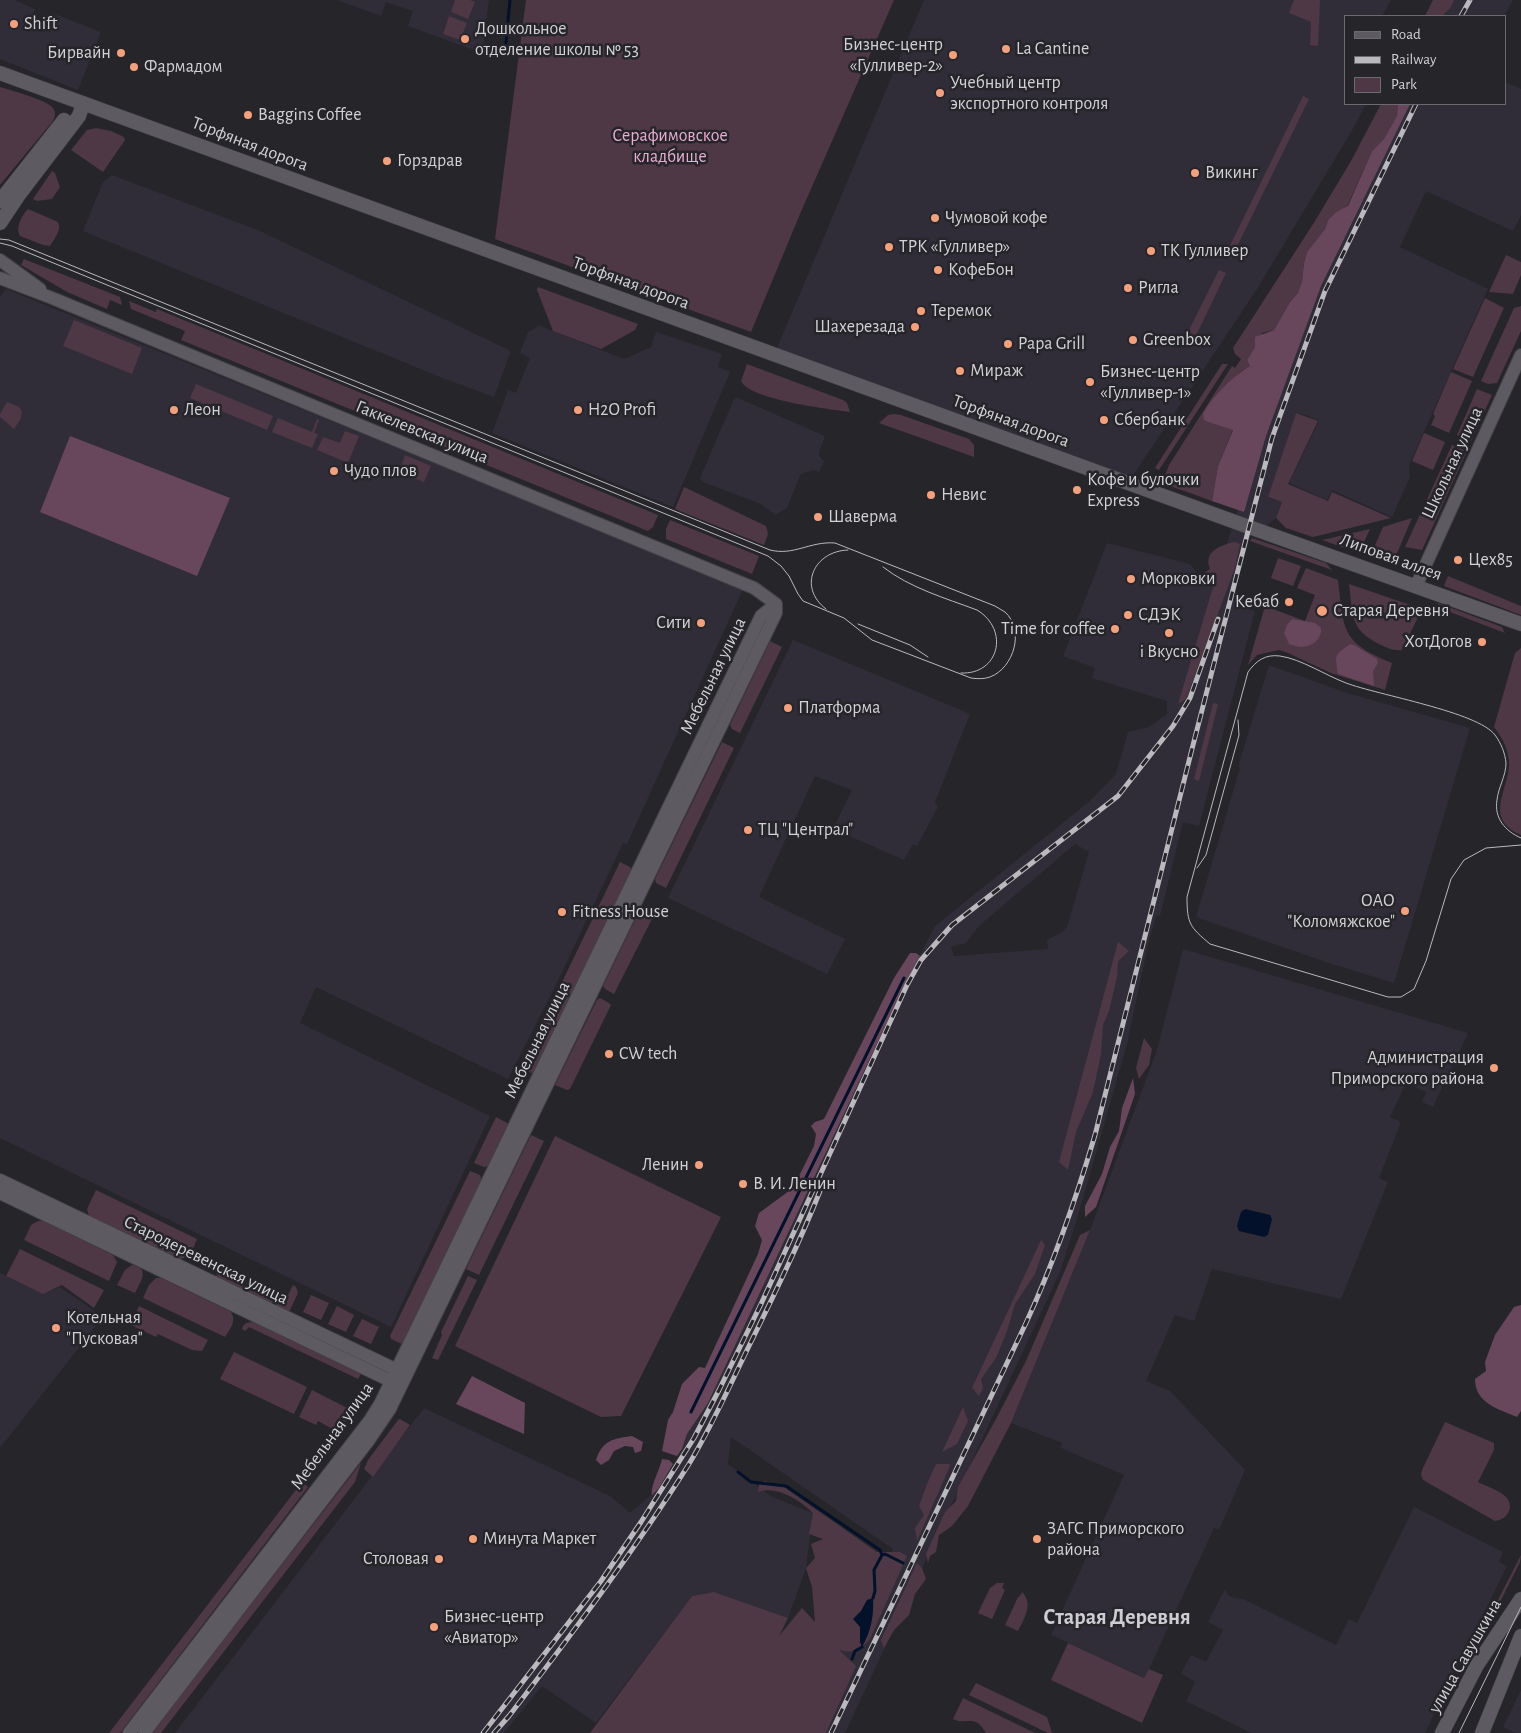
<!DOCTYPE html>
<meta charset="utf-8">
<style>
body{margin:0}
#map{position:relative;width:1521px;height:1733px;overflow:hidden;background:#26252a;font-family:"Alegreya Sans",sans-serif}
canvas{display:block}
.legend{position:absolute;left:1344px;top:15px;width:162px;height:90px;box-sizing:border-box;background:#26252a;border:1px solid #6b6a6e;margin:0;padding:6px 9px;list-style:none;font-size:15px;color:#d2d1d5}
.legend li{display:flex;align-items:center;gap:10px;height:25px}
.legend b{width:25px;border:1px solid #6b6a6e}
</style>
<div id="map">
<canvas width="1521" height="1733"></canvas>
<ul class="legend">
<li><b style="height:6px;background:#5d5b61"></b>Road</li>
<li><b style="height:6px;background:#bab9be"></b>Railway</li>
<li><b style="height:14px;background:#4e3845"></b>Park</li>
</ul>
</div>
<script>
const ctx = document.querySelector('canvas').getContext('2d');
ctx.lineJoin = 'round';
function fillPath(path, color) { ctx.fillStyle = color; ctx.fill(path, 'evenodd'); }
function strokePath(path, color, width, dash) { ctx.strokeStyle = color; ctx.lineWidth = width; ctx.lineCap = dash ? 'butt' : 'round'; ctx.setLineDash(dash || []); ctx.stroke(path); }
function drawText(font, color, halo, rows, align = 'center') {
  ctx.font = font + ' "Alegreya Sans",sans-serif'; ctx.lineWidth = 5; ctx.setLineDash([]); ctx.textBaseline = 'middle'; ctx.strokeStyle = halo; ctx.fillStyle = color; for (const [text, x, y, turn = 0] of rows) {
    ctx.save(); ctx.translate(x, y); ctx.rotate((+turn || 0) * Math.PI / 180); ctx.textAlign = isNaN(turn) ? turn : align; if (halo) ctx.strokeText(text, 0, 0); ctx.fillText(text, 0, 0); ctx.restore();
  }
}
const built = new Path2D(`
 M0,0H14L35,9L32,18L46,24L52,13L101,32L78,90L0,59Z
 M337,0H489L482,53L408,26L413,11L386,2L381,16Z
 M924,0H1391L1382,16H1345V104H1366L1354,127L1257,289L1132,477L777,348Z
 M1444,0H1513L1504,16H1437Z
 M1505,82L1521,89V215L1513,231L1426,191L1400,247L1488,289L1409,465L1410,477L1392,517L1332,490L1327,500L1289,483L1319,421L1308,416L1296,413L1268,498L1282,502L1276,518L1266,526L1254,523L1234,591L1240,594L1238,606L1255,611L1199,826L1183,822L1160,916H1156L1148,945L1127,1044L1077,1219L1060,1272L845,1733H800L893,1549L731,1437L728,1464L772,1497L813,1513L806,1568L788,1618L714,1592L692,1596L596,1723L542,1686L504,1733H175L424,1408L610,1496L630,1513L659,1488L682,1449L687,1434L708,1403L908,978L935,926L1090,801L1116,774L1128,732L1149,727L1167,714V701L1092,678L1095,668L1063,656L1107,543L1190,564L1201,578L1214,583L1247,481L1256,431L1396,104H1505ZM1075,844L1089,852L1068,924L1064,931L1047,940L1048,949L954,956L951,947L966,943L979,926Z
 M112,175L260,231L511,351L494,397L445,379L83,231L103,182Z
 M6,289L743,589L627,844L623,843L554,989L508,1079L316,987L300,1023L490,1116L391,1327L0,1138V297Z
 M538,325L624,359L651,347L656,332L722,354L718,367L730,372L673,507L492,433L508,390L516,393L530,358L520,353L528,332L536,328Z
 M738,398L825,436L819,452V456L824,461L819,472L814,470L801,474L799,478L787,508L775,515L761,504L703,482L700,478L734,399Z
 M793,640L970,714L935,802L938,807L917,846L913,844L904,860L833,829L852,790L815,776L759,897L845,939L827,974L668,898Z
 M1269,665L1347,693L1470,728L1394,983L1329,963L1196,917L1240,768L1238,767Z
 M1183,949L1468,1033L1433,1107L1422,1102L1426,1092L1406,1083L1390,1117L1401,1122L1379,1178L1388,1182L1341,1299L1212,1269L1194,1321L1175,1315L1146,1381L1170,1391L1245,1470L1219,1530L1214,1528L1145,1678L1051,1635L1124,1475L1061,1448L1062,1443L1011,1423L1090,1230L1157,1050Z
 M0,1273L43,1294L60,1287L103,1317L0,1448Z
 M1414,1507L1503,1552L1499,1562L1507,1566L1425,1733H1251L1186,1701L1195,1682L1181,1673L1191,1655L1206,1662L1223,1630L1208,1622L1225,1589L1228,1595L1234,1598L1243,1599L1336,1645L1349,1619L1357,1623Z
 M1521,1690V1733H1516L1503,1727Z`);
const green = new Path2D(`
 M455,0H470L475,2L468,19L451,12Z
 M526,0H894L800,214L751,332L495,239Z
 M1294,0H1320L1318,46L1310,45L1311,22L1289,13Z
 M1433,0H1454L1451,7L1442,16H1425Z
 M449,16L467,23L460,40L443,34Z
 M0,87C10,90 46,100 52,107C57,112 55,117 52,122L0,185Z
 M1303,96L1309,99L1231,259L1225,256Z
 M1381,104H1398L1397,116L1384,139L1372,151L1347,207L1336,212L1328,220L1325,229L1307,252L1304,263L1302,281L1298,293L1290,302L1274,330L1262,333L1255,347L1247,360L1250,366L1239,373L1206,409L1208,422L1233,429L1218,466L1212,501L1162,483L1169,465L1232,366L1235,368L1241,359L1235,354L1233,348L1315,221L1351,161Z
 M96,128L111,131L124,137L125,140L103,172L71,150L87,130Z
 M52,171L55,173L60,187L52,199L37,201L33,199Z
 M28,209L58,222C62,230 54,239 50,246L43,245L20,236C15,228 22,215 28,209Z
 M1506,255L1521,262V275L1513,294L1489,292Z
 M24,259L120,297L122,305L110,300L107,309L67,292L21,265Z
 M1219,270L1226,273L1192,344L1184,340Z
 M538,287L638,324L635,330L601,349L553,331L537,290Z
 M1485,298L1504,308L1473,377L1453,369Z
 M129,301L156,312L157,309L658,515L653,527L648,531L181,340L185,331L131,309Z
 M1521,306V331L1497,383L1488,384L1481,381L1514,308Z
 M74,320L142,348L132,374L63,346Z
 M747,364L843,400L847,403L850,412C829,409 750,400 741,381Z
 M1222,364H1228L1159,470L1155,468Z
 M1451,372L1472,381L1449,433L1431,425L1435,416L1433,414Z
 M196,384L273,416L267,430L190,398Z
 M1477,389L1492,395L1471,441L1457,435Z
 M7,402L19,407L22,412L20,420L14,429L0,417V414Z
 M1296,413L1318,421L1288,484L1328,501L1332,492L1391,518L1313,537L1286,528L1276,518L1282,502L1268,497Z
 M894,414L901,415L969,439L974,445V457L879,423L888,415Z
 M278,418L312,432L317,419L319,420L314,433L318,434L312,448L272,432Z
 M345,431L359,436L348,463L317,450L323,437L340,443Z
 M1424,433L1445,442L1433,470L1412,461Z
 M1452,445L1467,451L1422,550L1405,547Z
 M405,455L431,466L424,482L399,472Z
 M684,487L766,526L768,534L764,545L675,509Z
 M1412,518L1392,565L1370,557L1383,527Z
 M670,520L759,556L752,574L666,539V529Z
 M1370,529L1359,553L1322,540Z
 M1252,538L1326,563L1332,570L1250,541Z
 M1235,542L1240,544L1235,568L1186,699L1178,704L1214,584L1201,578L1204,573L1210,569C1203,551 1221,545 1235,542Z
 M1278,558L1301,566L1293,586L1271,578Z
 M1306,568L1338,580C1344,631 1341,642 1392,663L1385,690L1331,673L1288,653L1279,650L1257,655L1248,665L1265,606L1305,621L1315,595L1297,588Z
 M1448,576L1521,606V615L1444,586Z
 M1349,584L1422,609L1402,650C1394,651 1387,648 1379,644C1349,629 1353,614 1349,584Z
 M1438,603L1502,627L1505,633L1437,607Z
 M770,641L782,647L740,733L732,729L730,725Z
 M1521,648V835C1482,818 1510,789 1509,762C1508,748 1502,737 1494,727L1515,653Z
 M1213,703L1218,704L1199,781L1194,779Z
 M722,742L734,748L666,888L656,883L655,879Z
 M620,862L630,867L632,871L533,1074L521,1067Z
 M643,914L652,919L614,994L605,989L603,986L637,916Z
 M1118,942L1129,951L1118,961L1117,977L1109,1011L1103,1025L1101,1054L1093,1092L1076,1132L1068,1170L1059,1162Z
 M600,998L609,1003L611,1005L570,1089L567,1090L555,1085L597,1000Z
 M1144,1038L1152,1049L1149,1065L1139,1079L1136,1068Z
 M496,1117L509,1124L489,1166L484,1167L474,1163Z
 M531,1135L544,1141L479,1275L466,1269Z
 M555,1136L721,1217L621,1416L601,1417L455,1346Z
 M470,1171L480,1175L482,1180L402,1344L391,1339L390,1336Z
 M96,1190L197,1239C193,1249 190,1259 178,1259L89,1216L87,1209Z
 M38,1221H43L113,1255L117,1262L109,1281L24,1240L31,1225Z
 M1090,1230L1011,1423L968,1506L952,1526L939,1535L936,1552L930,1556L928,1563L926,1554L945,1512L956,1501L958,1487L996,1419L1026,1361L1080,1235Z
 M1041,1240L1045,1245L1035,1274L1015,1304L1007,1331L996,1358L981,1379L983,1388L979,1396L972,1388Z
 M20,1249L104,1290L94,1308L62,1285L43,1294L6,1276Z
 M132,1265C151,1268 140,1283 135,1293L117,1285L125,1270Z
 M219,1266L222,1268L220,1275L283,1305L293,1285L296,1287L298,1293L289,1312L219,1279C216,1275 214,1269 219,1266Z
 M468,1276L477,1280L438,1360L432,1358L442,1335L441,1332Z
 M156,1278H161L231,1312C237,1321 230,1329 225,1337L143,1298L149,1285Z
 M311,1295L329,1303L321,1320L303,1312Z
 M139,1306L208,1340L202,1351L192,1350L158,1334L156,1337L131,1325Z
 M337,1306L354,1315L346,1332L328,1324Z
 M362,1319L379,1327L371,1344L353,1336Z
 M254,1322L361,1374L358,1379L249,1327L245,1331L242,1329C243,1323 248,1322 254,1322Z
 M234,1352L307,1387L294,1414L220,1379Z
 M312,1390L353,1411L338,1432L318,1421L316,1425L299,1417Z
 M963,1407L968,1421L957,1444L942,1452Z
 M400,1419L410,1425L373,1477L364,1469L368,1460L398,1420Z
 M1445,1422L1494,1443V1450L1478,1482C1489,1488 1518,1495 1508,1513C1505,1518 1501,1520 1495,1521L1423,1480L1421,1475L1422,1470Z
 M361,1463L355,1482L161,1733H151Z
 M936,1464H950L949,1468L917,1541L915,1528L924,1515L919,1506L927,1484Z
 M764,1481L784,1487L877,1552H900L907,1556L870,1639C861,1649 853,1654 839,1650L856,1666L826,1733H590L692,1596L714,1592L788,1618L779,1636L802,1608L815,1622L812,1587L806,1568L815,1558L811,1544L823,1539L809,1534L813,1513C800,1500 776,1485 758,1492L759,1485Z
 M302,1482L308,1487L120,1733H109Z
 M1521,1555L1520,1562L1478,1646V1639Z
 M917,1563L922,1568L926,1579L915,1594L909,1615L894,1630L884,1648L881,1640Z
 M997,1583H1004L1002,1588L1005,1590L992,1619L978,1613L990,1588Z
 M1022,1592C1034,1604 1024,1619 1018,1631L1005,1625L1018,1597L1020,1596Z
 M1068,1643L1144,1678L1149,1669L1163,1675L1142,1723L1051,1680Z
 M976,1683L1047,1717L1052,1733H1048L969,1695Z
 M963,1698L1035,1733H986C974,1713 968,1726 953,1719Z`);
const forest = new Path2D(`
 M1398,104H1410L1321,286L1266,436L1244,512L1212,501L1218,466L1233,430L1208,422L1204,420L1203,414C1212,397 1233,376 1250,366L1247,360L1255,347V337L1274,330L1290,302L1298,293L1302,281L1304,263L1307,252L1325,229L1328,220L1336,212L1348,206L1372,151L1384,139L1397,116Z
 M70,436L230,498L197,576L40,512Z
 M1292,619L1315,623L1321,628C1322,639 1313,646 1302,647C1298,647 1293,645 1289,644L1284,633L1287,625Z
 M1350,644L1354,645L1377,659L1378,663L1373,671L1374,686L1338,674C1335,654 1334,656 1350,644Z
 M910,953H916L920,956L908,978L708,1403L687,1434L682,1449L677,1456L662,1451L668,1420L673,1412L682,1384L699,1367L705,1368L758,1254L762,1240L755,1226L759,1213L793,1188L814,1146L816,1134L811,1126L815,1122L824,1119L894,978Z
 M1133,1078L1135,1094L1096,1207L1085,1217V1206L1102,1174L1110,1147L1119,1131L1122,1108Z
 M1521,1305V1411L1517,1417C1498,1409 1475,1403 1475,1379L1486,1371L1485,1362L1495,1335L1514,1307Z
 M472,1376L525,1403L524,1434L456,1404Z
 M632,1436L643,1442L641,1451L635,1453L633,1447L625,1446L614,1451L609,1460L601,1465L596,1460C603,1440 612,1439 632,1436Z
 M662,1459L669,1460L673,1464L659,1488L652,1495C650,1487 660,1469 662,1459Z`);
const water = new Path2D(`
 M1245,1209L1270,1215L1272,1219L1268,1235L1264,1237L1239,1231L1237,1226L1241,1212Z
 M873,1598C874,1616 871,1631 862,1647L860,1642V1627L853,1619L861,1611L867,1600Z`);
const stream = new Path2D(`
 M505,52L510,0
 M691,1412L904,978
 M738,1472L751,1482L786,1486L880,1550L882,1555L885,1554L903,1563
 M873,1598L875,1591L874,1570L882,1555
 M852,1659L855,1651L862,1647`);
const tertiary = new Path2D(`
 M0,260L40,289
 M0,278L52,298L754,588L776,604
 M1416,586L1521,355
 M0,1180L397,1370L402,1375
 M0,1193L397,1384
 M129,1733L370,1420L380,1404L761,616L776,604
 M144,1733L369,1440L390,1409L776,613V604`);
const secondary = new Path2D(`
 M0,73L1249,527L1521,624
 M0,201L64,120
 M0,223L18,196L79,116L83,103
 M1442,1733L1477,1665L1521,1599
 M1482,1733L1521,1636`);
const tram = new Path2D(`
 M0,239L9,240L770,550C794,556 810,541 835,543L995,606C998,608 1002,610 1005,612C1025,630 1014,668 990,677C984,679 978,679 971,678L872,640L844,618L803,601L798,594L789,576L781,566L768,556L12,246L0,243
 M883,567C910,588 945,598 977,610C1010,630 999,675 961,673
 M826,609C797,587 814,551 848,550
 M858,624L910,645L928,657
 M1521,838C1505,831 1494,818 1497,800C1498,788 1506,776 1506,763C1505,753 1501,743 1495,735C1478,712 1378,695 1346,683C1325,675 1301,659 1280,656C1265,654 1256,661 1248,672L1187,897C1187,924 1190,927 1210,944L1388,997H1401L1414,989L1426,961L1451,879L1464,860L1486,848L1521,845
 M1197,868L1206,855L1239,735L1238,720
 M1459,1733L1521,1607`);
const rail = new Path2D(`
 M1461,16L1470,0
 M483,1733L601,1581L641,1522L694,1438L719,1390L761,1304L907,985L921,960L952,925L1118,796L1173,726L1190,698L1218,619
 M494,1733L509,1716C572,1634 634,1551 689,1464C712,1426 730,1385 749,1346C774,1295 799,1244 820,1191
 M831,1733L1026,1323C1054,1262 1076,1199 1095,1135L1191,753L1272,438L1325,291L1416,104`);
const markers = [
 [14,24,5,"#f2a17e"],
 [465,39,5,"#f2a17e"],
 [1006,49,5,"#f2a17e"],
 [121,53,5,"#f2a17e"],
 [953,55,5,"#f2a17e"],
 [134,67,5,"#f2a17e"],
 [940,93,5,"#f2a17e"],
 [248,115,5,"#f2a17e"],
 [387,161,5,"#f2a17e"],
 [1195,173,5,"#f2a17e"],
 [935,218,5,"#f2a17e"],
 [889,247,5,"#f2a17e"],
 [1151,251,5,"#f2a17e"],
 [938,270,5,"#f2a17e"],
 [1128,288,5,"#f2a17e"],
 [921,311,5,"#f2a17e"],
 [915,327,5,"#f2a17e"],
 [1133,340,5,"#f2a17e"],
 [1008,344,5,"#f2a17e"],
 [960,371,5,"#f2a17e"],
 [1090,382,5,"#f2a17e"],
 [174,410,5,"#f2a17e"],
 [578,410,5,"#f2a17e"],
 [1104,420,5,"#f2a17e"],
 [334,471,5,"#f2a17e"],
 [1077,490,5,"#f2a17e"],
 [931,495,5,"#f2a17e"],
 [818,517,5,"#f2a17e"],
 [1458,560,5,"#f2a17e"],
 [1131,579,5,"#f2a17e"],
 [1289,602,5,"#f2a17e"],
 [1322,611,6,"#f2a17e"],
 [1128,615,5,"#f2a17e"],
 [701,623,5,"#f2a17e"],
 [1115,629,5,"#f2a17e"],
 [1169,633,5,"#f2a17e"],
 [1482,642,5,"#f2a17e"],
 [788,708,5,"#f2a17e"],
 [748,830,5,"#f2a17e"],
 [1405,911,5,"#f2a17e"],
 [562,912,5,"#f2a17e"],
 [609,1054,5,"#f2a17e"],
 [1494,1068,5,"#f2a17e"],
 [699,1165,5,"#f2a17e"],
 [743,1184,5,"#f2a17e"],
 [56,1328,5,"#f2a17e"],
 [473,1539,5,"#f2a17e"],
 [1037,1539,5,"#f2a17e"],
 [439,1559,5,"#f2a17e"],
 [434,1627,5,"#f2a17e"]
];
const poiNames = [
 ["Shift",24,24],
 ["Дошкольное",475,29],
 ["отделение школы № 53",475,50],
 ["Бизнес-центр",943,45,"right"],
 ["«Гулливер-2»",943,66,"right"],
 ["La Cantine",1016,49],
 ["Бирвайн",111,53,"right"],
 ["Фармадом",144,67],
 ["Учебный центр",950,83],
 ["экспортного контроля",950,104],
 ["Baggins Coffee",258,115],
 ["Горздрав",397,161],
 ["Викинг",1205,173],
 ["Чумовой кофе",945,218],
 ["ТРК «Гулливер»",899,247],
 ["ТК Гулливер",1161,251],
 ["КофеБон",948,270],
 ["Ригла",1138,288],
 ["Теремок",931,311],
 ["Шахерезада",905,327,"right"],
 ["Greenbox",1143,340],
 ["Papa Grill",1018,344],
 ["Мираж",970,371],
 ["Бизнес-центр",1100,372],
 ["«Гулливер-1»",1100,393],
 ["Леон",184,410],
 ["H2O Profi",588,410],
 ["Сбербанк",1114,420],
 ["Чудо плов",344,471],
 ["Кофе и булочки",1087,480],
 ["Express",1087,501],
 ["Невис",941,495],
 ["Шаверма",828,517],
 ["Цех85",1468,560],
 ["Морковки",1141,579],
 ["Кебаб",1279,602,"right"],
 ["Старая Деревня",1333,611],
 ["СДЭК",1138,615],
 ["Сити",691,623,"right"],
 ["Time for coffee",1105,629,"right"],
 ["ХотДогов",1472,642,"right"],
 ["i Вкусно",1169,652,"center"],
 ["Платформа",798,708],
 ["ТЦ \"Централ\"",758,830],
 ["ОАО",1395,901,"right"],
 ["\"Коломяжское\"",1395,922,"right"],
 ["Fitness House",572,912],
 ["CW tech",619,1054],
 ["Администрация",1484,1058,"right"],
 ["Приморского района",1484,1079,"right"],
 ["Ленин",689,1165,"right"],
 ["В. И. Ленин",753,1184],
 ["Котельная",66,1318],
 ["\"Пусковая\"",66,1339],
 ["ЗАГС Приморского",1047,1529],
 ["района",1047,1550],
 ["Минута Маркет",483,1539],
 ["Столовая",429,1559,"right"],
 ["Бизнес-центр",444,1617],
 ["«Авиатор»",444,1638]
];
const parkNames = [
 ["Серафимовское",670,136],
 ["кладбище",670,157]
];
const streetNames = [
 ["Торфяная дорога",250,144,21],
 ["Торфяная дорога",631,283,20],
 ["Торфяная дорога",1011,421,20],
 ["Гаккелевская улица",422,432,22],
 ["Школьная улица",1452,463,-65],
 ["Липовая аллея",1391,557,20],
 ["Мебельная улица",713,676,-64],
 ["Мебельная улица",537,1040,-64],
 ["Стародеревенская улица",206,1260,26],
 ["Мебельная улица",332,1436,-54],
 ["улица Савушкина",1465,1656,-60]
];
const districtNames = [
 ["Старая Деревня",1117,1617]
];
fillPath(built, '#302d38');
fillPath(green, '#4e3845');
fillPath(forest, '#68475c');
fillPath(water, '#03112a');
strokePath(stream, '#03112a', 3);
strokePath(tertiary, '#424145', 14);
strokePath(secondary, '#424145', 15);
strokePath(tertiary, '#5d5b61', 12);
strokePath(secondary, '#5d5b61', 14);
strokePath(tram, '#bab9be', 1);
strokePath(rail, '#bab9be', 5);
strokePath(rail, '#26252a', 3, [9]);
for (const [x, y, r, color] of markers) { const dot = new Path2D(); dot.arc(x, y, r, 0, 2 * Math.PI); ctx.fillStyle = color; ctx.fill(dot); strokePath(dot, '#26252a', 2); }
drawText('18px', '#d2d1d5', '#26252a', poiNames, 'left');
drawText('18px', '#eaadd2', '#26252a', parkNames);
drawText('18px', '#d2d1d5', '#26252a', streetNames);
drawText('bold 22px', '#ceccd3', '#26252a', districtNames);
</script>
